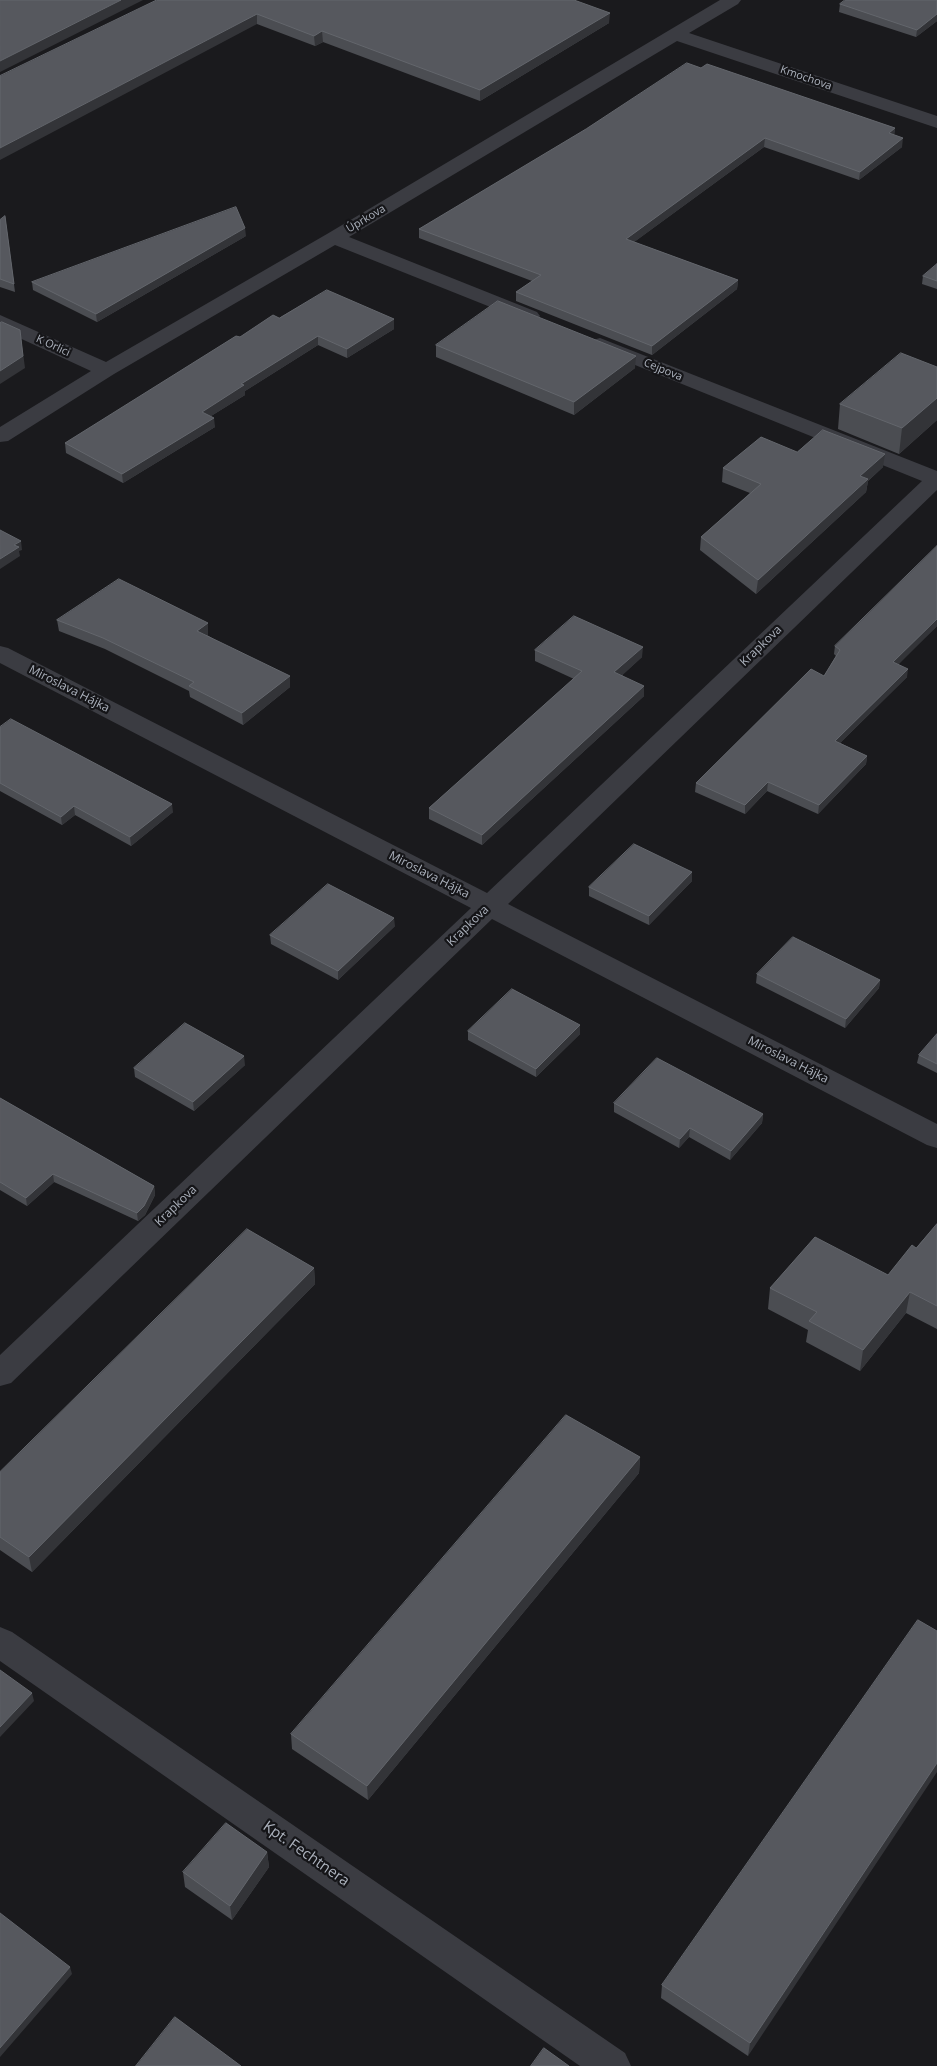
<!DOCTYPE html>
<meta charset="utf-8">
<style>
body{margin:0}
canvas{display:block;background:#1a1a1d}
</style>
<canvas width="937" height="2066"></canvas>
<script>
const ctx = document.querySelector('canvas').getContext('2d');
ctx.lineJoin = 'round';
function fillPath(path, color) { ctx.fillStyle = color; ctx.fill(path, 'evenodd'); }
function strokePath(path, color, width, dash) { ctx.strokeStyle = color; ctx.lineWidth = width; ctx.lineCap = dash ? 'butt' : 'round'; ctx.setLineDash(dash || []); ctx.stroke(path); }
function drawText(font, color, halo, rows, align = 'center') {
  ctx.font = font + ' "Open Sans",sans-serif'; ctx.lineWidth = 4.5; ctx.setLineDash([]); ctx.textBaseline = 'middle'; ctx.strokeStyle = halo; ctx.fillStyle = color; for (const [text, x, y, turn = 0] of rows) {
    ctx.save(); ctx.translate(x, y); ctx.rotate((+turn || 0) * Math.PI / 180); ctx.textAlign = isNaN(turn) ? turn : align; if (halo) ctx.strokeText(text, 0, 0); ctx.fillText(text, 0, 0); ctx.restore();
  }
}
const minor = new Path2D(`
 M720,0H741L738,4L689,33L937,116V128L677,41L349,237L537,312L540,316L537,320L530,322L523,320L335,245L114,374L8,441L0,442V427L91,371L0,329V315L106,362L327,234Z
 M600,338L937,471V490L508,904L937,1124V1148L927,1145L492,919L11,1383L0,1386V1355L471,908L0,663V646L8,648L487,893L922,481L593,348L590,344L593,340Z
 M0,1627L12,1632L625,2053L631,2066H580L0,1661Z`);
const wall = new Path2D(`
 M157,0L609,23L480,101L323,42L315,46L257,24Z
 M937,0V21L916,37L839,12L840,4Z
 M701,68L895,128L894,135L902,147L859,180L764,147L634,242L738,280L737,289L652,355L516,301V292L532,281L419,238V229Z
 M5,216L15,292L0,287V220Z
 M246,236L97,322L33,290L32,282Z
 M937,264V289L922,284L923,276Z
 M279,318L394,329L347,358L318,345L245,391V395L211,416L215,427L123,483L66,453L65,443Z
 M436,345L635,368L574,415L436,357Z
 M937,367V420L899,454L838,429L840,404Z
 M797,452L883,467L868,481L866,492L756,594L700,550L701,537L750,493L722,482L723,468Z
 M57,620L208,623V634L207,635L290,687L243,725L190,697L189,691L105,649L59,631Z
 M937,626L898,664L907,677L840,743L867,756L866,764L818,814L767,791L745,814L695,792L696,783L824,676L836,656L834,654L835,646Z
 M535,650L642,657L622,675L644,696L482,845L429,819V808L574,679L535,661Z
 M0,727L173,812L131,846L75,815L62,825L0,791Z
 M692,881L649,925L589,896V887Z
 M395,926L338,980L271,944L270,935Z
 M757,974L880,980L879,988L845,1028L756,983Z
 M468,1031L580,1034L536,1077L468,1040Z
 M937,1034V1073L917,1063L919,1055Z
 M245,1065L194,1111L135,1077L134,1068Z
 M0,1098L154,1186L155,1195L145,1215L138,1221L54,1182L27,1206L0,1190Z
 M614,1103L763,1114L762,1123L730,1160L689,1137L679,1148L614,1112Z
 M937,1224V1329L906,1313L860,1371L806,1342L808,1330L768,1309L770,1288L888,1275L916,1248Z
 M314,1268L315,1284L32,1572L0,1550V1472Z
 M640,1457L639,1473L368,1800L292,1749L291,1734Z
 M918,1620L748,2056L661,1998L662,1985Z
 M267,1852L269,1867L232,1920L185,1887L183,1872Z`);
const shadedWall = new Path2D(`
 M121,0H143L0,72V61Z
 M610,13L609,23L480,101V90Z
 M257,14V24L0,160V148Z
 M937,14V21L916,37L917,30Z
 M322,31L323,42L315,46L314,36Z
 M895,128L894,137L889,133Z
 M765,138L764,147L626,248V239Z
 M903,138L902,147L859,180L860,172Z
 M245,228L246,236L97,322L96,314Z
 M738,280L737,289L652,355V346Z
 M394,319V329L347,358V349Z
 M20,330L25,368L0,384V371Z
 M318,336V345L245,391V395L203,421L202,412L241,384Z
 M636,356L635,368L574,415V402Z
 M937,398V420L899,454L902,428Z
 M214,418L215,427L123,483L122,474Z
 M885,454L883,467L868,481L866,492L756,594L758,580L860,476Z
 M21,541L22,550L19,551L20,556L0,569V559L14,545Z
 M937,619V626L892,671L893,662Z
 M208,623V634L198,642L197,631Z
 M643,647L642,657L614,683V672Z
 M908,669L907,677L833,750L835,741Z
 M290,676V687L243,725L242,713Z
 M644,686V696L482,845V835Z
 M867,756L866,764L818,814L819,805Z
 M768,782L767,791L745,814V805Z
 M172,804L173,812L131,846L130,837Z
 M74,806L75,815L62,825L61,817Z
 M692,872V881L649,925V916Z
 M394,918L395,926L338,980V971Z
 M880,980L879,988L845,1028L846,1019Z
 M580,1025V1034L536,1077V1069Z
 M244,1056L245,1065L194,1111L193,1102Z
 M763,1114L762,1123L730,1160L731,1151Z
 M690,1128L689,1137L679,1148L680,1139Z
 M53,1174L54,1182L27,1206L26,1198Z
 M154,1186L155,1195L145,1215L138,1221L137,1213Z
 M314,1268L315,1284L32,1572L29,1557Z
 M910,1292L906,1313L860,1371L863,1350Z
 M640,1457L639,1473L368,1800L367,1786Z
 M32,1693L34,1701L0,1737V1727Z
 M937,1763V1772L748,2056L750,2043Z
 M267,1852L269,1867L232,1920L230,1906Z
 M70,1967L72,1974L0,2057V2048Z`);
const building = new Path2D(`
 M0,0H121L0,61Z
 M157,0H574L610,13L480,90L322,31L314,36L257,14L0,148V76Z
 M845,0H937V14L917,30L840,4Z
 M687,63L701,68L707,64L895,128L889,133L903,138L860,172L765,138L626,239L738,280L652,346L516,292L541,275L419,229L586,129Z
 M236,207L245,228L96,314L32,282Z
 M5,216L14,284L0,279V220Z
 M937,264V281L923,276Z
 M327,290L394,319L347,349L318,336L241,384L244,385L202,412L214,418L122,474L65,443L236,336L240,337L273,315L279,318Z
 M498,301L636,356L574,402L436,345Z
 M2,322L20,330L23,356L0,371V323Z
 M901,353L937,367V398L902,428L840,404Z
 M823,430L885,454L860,476L868,479L758,580L701,537L761,484L723,468L761,437L797,452Z
 M0,530L21,541L14,545L19,547L0,559Z
 M937,546V619L893,662L908,669L835,741L867,756L819,805L768,782L745,805L696,783L811,669L824,676L840,650L835,646Z
 M119,579L208,623L197,631L290,676L242,713L189,686L194,682L103,638L57,620Z
 M574,616L643,647L614,672L644,686L482,835L429,808L582,671L535,650Z
 M11,719L172,804L130,837L74,806L61,817L0,783V727Z
 M634,844L692,872L649,916L589,887Z
 M328,884L394,918L338,971L270,935Z
 M793,937L880,980L846,1019L757,974Z
 M512,989L580,1025L536,1069L468,1031Z
 M185,1023L244,1056L193,1102L134,1068Z
 M937,1034V1064L919,1055Z
 M657,1058L763,1114L731,1151L690,1128L680,1139L614,1103Z
 M0,1098L154,1186L144,1206L137,1213L53,1174L26,1198L0,1182Z
 M937,1224V1306L910,1292L863,1350L809,1321L817,1312L770,1288L815,1237L888,1275L912,1245L916,1248Z
 M247,1229L314,1268L29,1557L0,1537V1472Z
 M566,1415L640,1457L367,1786L291,1734Z
 M918,1620L937,1631V1763L750,2043L662,1985Z
 M0,1670L32,1693L0,1727Z
 M226,1823L267,1852L230,1906L183,1872Z
 M0,1913L70,1967L0,2048Z
 M175,2017L241,2066H136Z
 M544,2048L569,2066H531Z`);
const farStreetnames = [
 ["Kmochova",806,78,19],
 ["Úprkova",366,219,-31],
 ["K Orlici",53,346,25],
 ["Cejpova",663,370,22]
];
const streetNames = [
 ["Krapkova",761,646,-44],
 ["Miroslava Hájka",69,689,27],
 ["Miroslava Hájka",429,875,27],
 ["Krapkova",468,926,-44],
 ["Miroslava Hájka",788,1060,27],
 ["Krapkova",176,1206,-44]
];
const nearStreetnames = [
 ["Kpt. Fechtnera",306,1854,35]
];
fillPath(minor, '#3b3c42');
fillPath(wall, '#4b4d52');
fillPath(shadedWall, '#333438');
fillPath(building, '#56585e');
strokePath(building, '#63666c', 1);
drawText('11px', '#acb2bd', '#151518', farStreetnames);
drawText('12px', '#acb2bd', '#151518', streetNames);
drawText('15px', '#acb2bd', '#151518', nearStreetnames);
</script>
